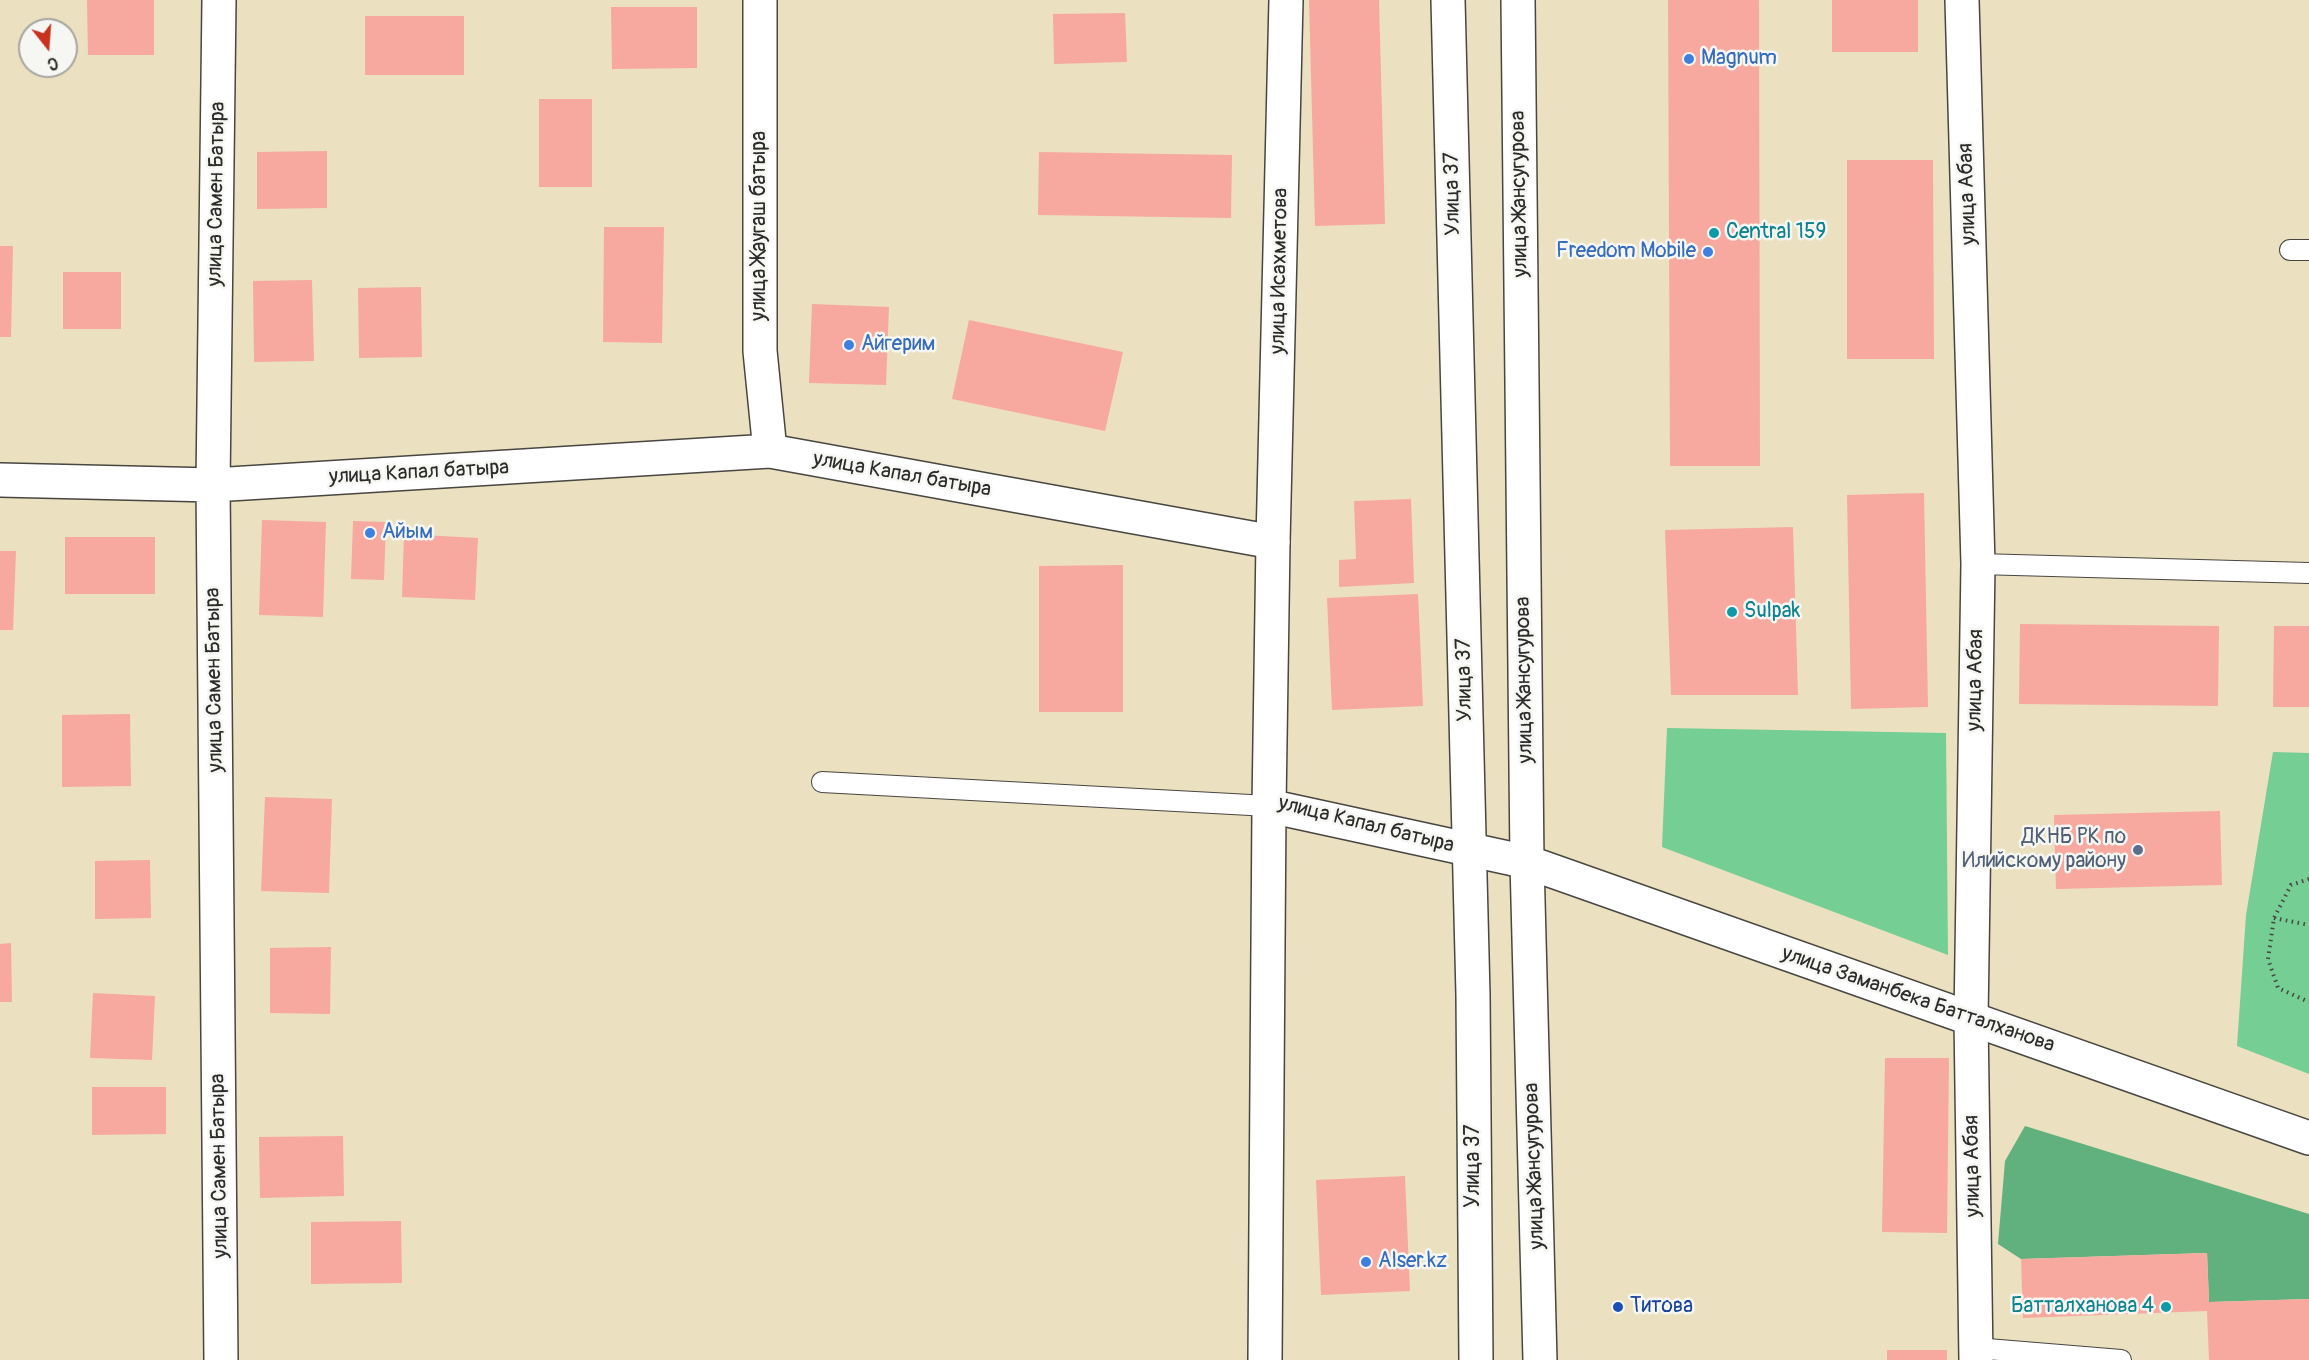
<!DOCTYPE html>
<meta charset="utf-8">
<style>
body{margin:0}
#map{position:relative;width:2309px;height:1360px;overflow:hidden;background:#ebe0bf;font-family:Pangolin,sans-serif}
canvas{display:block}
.north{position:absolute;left:18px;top:18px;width:60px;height:60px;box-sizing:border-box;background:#f6f6f2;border:2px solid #a5a5a2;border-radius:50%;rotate:163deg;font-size:16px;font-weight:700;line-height:24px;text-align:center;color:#2b2b2b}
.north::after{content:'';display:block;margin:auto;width:21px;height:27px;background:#c8321e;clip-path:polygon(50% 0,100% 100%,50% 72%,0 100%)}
</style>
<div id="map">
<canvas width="2309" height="1360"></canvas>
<div class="north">С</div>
</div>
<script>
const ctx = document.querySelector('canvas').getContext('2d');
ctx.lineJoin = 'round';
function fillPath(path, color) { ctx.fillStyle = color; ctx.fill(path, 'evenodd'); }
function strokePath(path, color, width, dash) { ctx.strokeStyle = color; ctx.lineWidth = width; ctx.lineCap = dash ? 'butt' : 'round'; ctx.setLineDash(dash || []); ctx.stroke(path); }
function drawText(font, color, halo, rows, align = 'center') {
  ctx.font = font + ' Pangolin,sans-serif'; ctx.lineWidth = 5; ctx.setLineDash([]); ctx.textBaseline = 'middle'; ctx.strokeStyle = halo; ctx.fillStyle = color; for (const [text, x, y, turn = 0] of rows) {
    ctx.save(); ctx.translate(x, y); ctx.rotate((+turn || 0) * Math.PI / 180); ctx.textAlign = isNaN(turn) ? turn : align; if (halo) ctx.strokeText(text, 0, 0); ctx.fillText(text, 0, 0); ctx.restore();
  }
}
const green = new Path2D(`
 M1667,728L1946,733L1948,955L1662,847Z
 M2273,752L2309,753V1074L2237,1046L2246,915Z`);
const forest = new Path2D(`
 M2025,1126L2309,1214V1299L2209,1302L2207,1253L2021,1259L1998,1244L2005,1161Z`);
const building = new Path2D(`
 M87,0H154V55H88Z
 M1309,0H1379L1385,224L1315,226Z
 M1668,0H1759L1760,466H1670Z
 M1832,0H1918V52H1832Z
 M611,7H697V68L612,69Z
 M1125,13L1127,62L1054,64L1053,14Z
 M365,16H464V75H365Z
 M539,99H592V187H539Z
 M327,151V208L257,209V152Z
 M1039,152L1232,155L1231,218L1038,215Z
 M1847,160H1933L1934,359H1847Z
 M604,227H664L662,343L603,342Z
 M0,246H13L11,337H0Z
 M63,272H121V329H63Z
 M312,280L314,361L254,362L253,281Z
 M421,287L422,357L359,358L358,288Z
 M812,304L889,307L886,385L809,383Z
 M969,320L1123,352L1105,431L952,399Z
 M1924,493L1928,707L1851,709L1847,495Z
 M1411,499L1414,583L1339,587V560L1356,559L1354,501Z
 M262,520L326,522L323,617L259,615Z
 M353,521L386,522L384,580L351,579Z
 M1793,527L1798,695H1671L1665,530Z
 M404,534L478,538L475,600L402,597Z
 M65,537H155V594H65Z
 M0,551H16L13,630H0Z
 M1123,565V712H1039V566Z
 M1418,594L1423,706L1332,710L1327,598Z
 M2020,624L2219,626L2218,706L2019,704Z
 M2274,626H2309V707H2273Z
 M130,714L131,786L62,787V715Z
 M265,797L332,799L329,893L261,891Z
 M2220,811L2222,885L2056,889L2054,815Z
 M150,860L151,918L95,919V861Z
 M11,943L12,1002H0V944Z
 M331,947L330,1014L270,1013V948Z
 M93,993L155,996L152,1060L90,1058Z
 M1885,1058H1949L1947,1233L1882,1232Z
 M92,1087H166V1134L92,1135Z
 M343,1136L344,1196L260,1198L259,1137Z
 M1405,1176L1410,1291L1321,1295L1316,1180Z
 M401,1221L402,1283L311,1284V1222Z
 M2207,1253L2209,1302L2309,1299V1360H2209L2207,1311L2023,1318L2021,1259Z
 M1887,1350H1947V1360H1887Z`);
const path = new Path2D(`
 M2309,879L2291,885L2274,918L2268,959L2278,988L2309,1002
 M2274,918L2309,925`);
const lane = new Path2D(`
 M2290,250H2309
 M1978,564L2309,573
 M822,782L1269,806
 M1975,1348L2121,1360`);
const street = new Path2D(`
 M219,0L213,485L221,1360
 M760,0V351L770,451
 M1448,0L1473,995L1476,1360
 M1962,0L1978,564L1971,1019L1976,1360
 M0,480L213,485L770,451L1273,542L1286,0
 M1265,1360L1269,806`);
const secondary = new Path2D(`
 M1273,542L1269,806L1527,862L2309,1138`);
const primary = new Path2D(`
 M1518,0L1527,862L1540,1360`);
const markers = [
 [1689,59,6,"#3f7fe0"],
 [1714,233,6,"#0f9aa8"],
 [1708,252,6,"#3f7fe0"],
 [849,345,6,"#3f7fe0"],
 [370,533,6,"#3f7fe0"],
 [1732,612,6,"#0f9aa8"],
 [2138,850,6,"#5c6f8a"],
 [1366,1262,6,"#3f7fe0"],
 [1618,1307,6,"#1a4fb4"],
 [2166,1307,6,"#0f9aa8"]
];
const shopNames = [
 ["Magnum",1701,59],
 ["Freedom Mobile",1696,252,"right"],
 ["Айгерим",861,345],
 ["Айым",382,533],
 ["Alser.kz",1378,1262]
];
const streetNames = [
 ["улица Самен Батыра",217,194,-89],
 ["Улица 37",1453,194,-91],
 ["улица Жансугурова",1520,194,-91],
 ["улица Абая",1968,194,-92],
 ["улица Жаугаш батыра",760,226,-90],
 ["улица Исахметова",1280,271,-89],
 ["улица Капал батыра",419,473,-3],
 ["улица Капал батыра",902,475,10],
 ["улица Самен Батыра",215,680,-91],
 ["Улица 37",1465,680,-91],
 ["улица Жансугурова",1525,680,-91],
 ["улица Абая",1976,680,-89],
 ["улица Капал батыра",1366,825,14],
 ["улица Заманбека Батталханова",1918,1000,19],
 ["улица Самен Батыра",220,1166,-91],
 ["Улица 37",1474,1166,-90],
 ["улица Жансугурова",1535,1166,-92],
 ["улица Абая",1973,1166,-91]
];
const cultureNames = [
 ["Central 159",1726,233],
 ["Sulpak",1744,612],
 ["Батталханова 4",2154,1307,"right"]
];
const serviceNames = [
 ["ДКНБ РК по",2126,838],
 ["Илийскому району",2126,862]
];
const transitNames = [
 ["Титова",1630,1307]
];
fillPath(green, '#75ce94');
fillPath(forest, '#60b17e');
fillPath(building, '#f7a99f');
strokePath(lane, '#484641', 22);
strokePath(street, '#484641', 36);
strokePath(secondary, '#484641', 36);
strokePath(primary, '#484641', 36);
strokePath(path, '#484641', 4, [1.5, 4.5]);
strokePath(lane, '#fff', 20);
strokePath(street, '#fff', 33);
strokePath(secondary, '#fff', 33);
strokePath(primary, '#fff', 33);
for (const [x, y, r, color] of markers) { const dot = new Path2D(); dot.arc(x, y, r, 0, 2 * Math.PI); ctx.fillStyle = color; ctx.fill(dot); strokePath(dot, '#f6f6f2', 2); }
drawText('21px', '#366cbe', '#f6f6f2', shopNames, 'left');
drawText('21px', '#2b2b2b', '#f6f6f2', streetNames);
drawText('21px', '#0d838f', '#f6f6f2', cultureNames, 'left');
drawText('21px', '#4e5e75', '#f6f6f2', serviceNames, 'right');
drawText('21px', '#164399', '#f6f6f2', transitNames, 'left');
</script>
